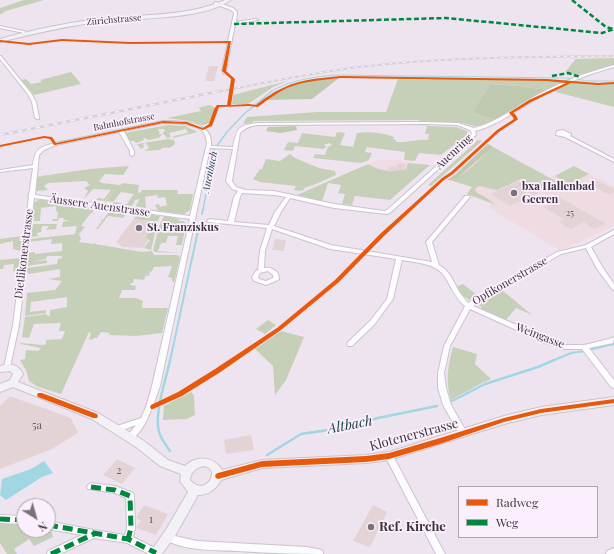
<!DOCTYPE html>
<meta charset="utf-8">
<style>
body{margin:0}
#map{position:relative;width:614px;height:554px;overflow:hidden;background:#eee4f0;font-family:"Playfair Display",serif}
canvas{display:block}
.legend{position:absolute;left:458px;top:486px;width:140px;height:52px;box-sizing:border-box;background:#fbeffd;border:1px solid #aea4b0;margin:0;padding:5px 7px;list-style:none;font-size:12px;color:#3b343c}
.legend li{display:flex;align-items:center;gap:8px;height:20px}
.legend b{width:20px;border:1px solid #aea4b0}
.north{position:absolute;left:16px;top:498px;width:40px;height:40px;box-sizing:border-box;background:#fbeffd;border:1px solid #aea4b0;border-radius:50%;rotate:143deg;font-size:11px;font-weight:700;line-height:16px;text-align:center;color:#3b343c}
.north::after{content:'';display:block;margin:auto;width:14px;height:18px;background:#7a727b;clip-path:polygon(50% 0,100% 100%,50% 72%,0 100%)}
</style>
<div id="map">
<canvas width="614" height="554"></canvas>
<ul class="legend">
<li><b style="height:5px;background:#e8590c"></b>Radweg</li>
<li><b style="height:5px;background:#00873e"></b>Weg</li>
</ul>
<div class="north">N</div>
</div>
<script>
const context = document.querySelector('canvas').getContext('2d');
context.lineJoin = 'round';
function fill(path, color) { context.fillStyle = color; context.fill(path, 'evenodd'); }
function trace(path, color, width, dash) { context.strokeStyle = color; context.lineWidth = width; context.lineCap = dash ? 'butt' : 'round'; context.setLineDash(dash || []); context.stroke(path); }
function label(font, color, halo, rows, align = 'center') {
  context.font = font + ' "Playfair Display",serif'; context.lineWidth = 3.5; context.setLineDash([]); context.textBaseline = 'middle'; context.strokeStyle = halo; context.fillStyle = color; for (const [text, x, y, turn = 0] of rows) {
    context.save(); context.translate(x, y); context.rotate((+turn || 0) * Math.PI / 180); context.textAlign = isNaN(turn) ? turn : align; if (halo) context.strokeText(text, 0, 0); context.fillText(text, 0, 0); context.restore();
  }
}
const education = new Path2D(`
 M488,144l61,34 25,-12 40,20v40l-40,19 -15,5 -70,-42 3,-5 -26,-9 6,-7 -27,-7z
 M380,160h20l8,3 -2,6 -16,3 -12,-2 -10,-6z`);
const green = new Path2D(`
 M24,0h20l-38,11 -6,4v-7z
 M614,58v7l-35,10 -14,-3 10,-12 -1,-1z
 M71,72l10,12 -47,11 -13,-15 5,-1 5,5 11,-2 -2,-2z
 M434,78l133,3 -20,9 -28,-4 -28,-2 7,36 -19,7 -21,-5h-38l-1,-2 -166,1v2l-10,1 4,-7 70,-5h69l12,-33 32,1z
 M287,81l-14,6 -25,17h-16l1,-9z
 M571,83l43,1v23l-62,-16z
 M209,105l5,2 -4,16 -7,2 -13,-4 -23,-3 34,-7 -2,-3 2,-1z
 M168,125l17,1 13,6 -25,6 1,-2 14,-3 -2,-4 -17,4 2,4 -4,1 -5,-6h3l-1,-3h-6l1,3h2l-3,2h4l-3,4 -11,2 -3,-2 -2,1 1,1 -8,3 -2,-2h-4l-5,-8z
 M427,126l29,1 11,4v4l-26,20 -22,-2 -4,8 -11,-1 1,-8 -38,-5 -2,5 7,1 -3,7 -8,3 -48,-5 2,-4 10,1 3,-8 4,-2 -3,-2 -5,2 3,2 -4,2 -28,-3 -2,5 -9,-1 4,-8 10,1 4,-10 33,4 2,-5 8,1 -5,12 13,2 4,-14c11,-2 27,0 37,4l-1,2 3,1v2c11,1 21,-3 32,-2l1,-6h-4z
 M168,139l6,1 1,3c-4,7 -8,4 -13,5l-2,2 -16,1 5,-3 -3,-5 -3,1 1,3 -3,2 -4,-5z
 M478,140l4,1 -51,45 -3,-1z
 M493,147l68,37 -9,6 -8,2 -23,-13 -24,11 -18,-4 -4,3 1,3 11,6 9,7 -29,-11 5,-7 -22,-7c17,-5 30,-22 43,-33z
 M290,154l5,4 24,10 16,3 1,4 -20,9 -12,4v2l-5,1 -5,-1 2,-4 -36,-4 -7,-3 7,-10h2l4,-10 14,2z
 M408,163l22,2 -40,35 -35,-4 -3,9 -10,-1 3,-10 -7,-1 3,-8 -13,-2 -6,18 -25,-6 71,-31c13,8 23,8 38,5z
 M129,166l-6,9 -18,-1 -6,7 3,2 18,2 3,-2 16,2 -1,7 2,1 2,-3h36l-1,4h16l-3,16 -6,4 -26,-3 -3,-6 4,-1 1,3 7,-2 -2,-8 -7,1 -1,-3 -12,2 1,11 -9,-1 -1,-2 4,-6 -5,1 -3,6 -20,-2 2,-2 13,2 7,-10 -13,-2 -8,10 -5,-1 -4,2 13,-16 -12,14 -9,-1 2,-2 6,1 7,-9 -18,-1 -9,10 4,-8 -4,-3 6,-3 -4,-4 -38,2 -4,3 4,4 -14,1 1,-14 55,-8z
 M574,166l15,8 -19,10 -15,-8z
 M40,199l61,9h-5l-4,4 4,2 -5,-1 -10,13 4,1 -6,7 2,5 -2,3 15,2 3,-3 -2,3 47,8 10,-1 2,4h24l2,3 -6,24 -2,-1v-3l-4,-1 4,-11 -18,1 -2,4 -2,1 -1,4h-3l2,-7 -4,11 -10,-1 -1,4h-2l-1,2 6,1 -1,4h-13l-3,8h17l7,3 -1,7h26l-6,25 -26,3 -27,-1 1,-2 -9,-1 -4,6h-3l-2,2 -3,-1 2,-6 -2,-1 -28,62 -23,-7 -9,-6 -3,-11 -6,-10 5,-1 1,-9 12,1 3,-3 -21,-4 1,-1 22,2 3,-1v-4l16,-1 3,-8h-6l2,-8 -27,1 -5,14 -7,-1 3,-20 22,-3v2h3v-6l17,-3v-10l-36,5 -1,10 16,-2v3l-21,3 2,-23 28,-3 7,-9 -14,-2 12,-2v-8l-31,5 -3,-3 1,-3 30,-4 1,-5 4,-1v-2h-15l-1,3 -16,3 17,-2v3l-20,3 1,-13 7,-1v2l27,-3v-8l-11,1 1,-5 -23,3 1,-3 45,-5 2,-8 -15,1 1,-5 6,-2h-6l1,-2h-5l-1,3h-6l1,-2h4l1,-7 -2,-1v-5l-15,2 -1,13h-9l2,-18z
 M107,208l21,3 -5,7 -15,-2 -10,13h-2l6,-8 -3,-2 4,1 7,-10z
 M138,213l22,3 -6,15 1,2 -4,17 -7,-2 6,-8 -5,-2 11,-16 -22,-3z
 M164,216l15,3v2h5l2,3 -4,21h-6l2,-9h-10l-2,7h-5l-3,8 22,2 -25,-1 -2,-2 5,-19 -1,-1z
 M32,224h25l-1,5 -10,1 3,-4h-7l-1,6 -4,1v2l3,1 -10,1z
 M22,236l-2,1 -1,4h3l-1,10 -8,-2v-8l-13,3v-5z
 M20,258l-2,14 -5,-1 1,-7 -10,1 -1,4h-3v-9z
 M463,284l14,11 -8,5 -4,-3 -2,1 -7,-11z
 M502,290l30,25 -16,-7 -10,12 -26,-11 2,-2 -4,-2z
 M268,320l8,5 -11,9 -9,-5z
 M281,331l23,6 -18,43 -11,15 -2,-29 -18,-17z
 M453,347l24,7 -2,10 16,15 -9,4 -31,17c-6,-18 -3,-35 2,-53z
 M191,392l3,3 1,20 -9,4 -23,1 1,-14z
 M0,523h16l8,2v5h27l2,7 -19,9 -5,-7 -15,10 3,5h-10l-7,-11z`);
const forest = new Path2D(`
 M339,78l-27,21 -45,1c17,-19 48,-20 72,-22z
 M491,84l28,2 28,4 -26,14 -23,16 -25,-8z
 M296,126l1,4 -16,3 -15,-2 2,-4z
 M488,144l5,3 -36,31 -7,2h-3l8,-5z`);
const water = new Path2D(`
 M44,461l9,12 -11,4 -36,23 -6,-5 2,-16 29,-10z`);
const streamFar3 = new Path2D(`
 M270,92c20,-12 43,-15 66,-17l230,3 24,3h24`);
const streamFar2 = new Path2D(`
 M203,210l11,-60 13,-18 17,-18 28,-23`);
const streamFar1 = new Path2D(`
 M202,214l1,-5
 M589,350l25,-6
 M170,361l29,-135
 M552,361l19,-8 14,-2`);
const stream = new Path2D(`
 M170,360c-4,20 -16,52 -11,72 2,7 7,13 11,19
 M452,401l33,-17 53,-17 16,-7
 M267,455l34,-21 48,-7 29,-9 59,-12`);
const building = new Path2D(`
 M209,66h9l-4,15h-9z
 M402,163l4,2 -2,4 -16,3 1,-7 7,3 1,-4z
 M518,181l20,12 -28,13 -19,-12z
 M598,181l16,8v3l-4,2 -7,-2 -12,-8z
 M556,195l43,25 7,4 -12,5 -10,-7 -13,7 -12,-7 5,-3 -21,-12 12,-6 -5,-3z
 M134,219l22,3 -11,16 4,1 -6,9 -20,-1 -7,-5z
 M275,239l11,1 -2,11 -12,-1z
 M10,396l61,22 7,15 -28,17 -50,19v-63z
 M251,435l3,15 -28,4 -2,-14z
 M117,459l18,9 -13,16 -19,-9z
 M144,505l24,9 -12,21 -20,-7 5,-7 -5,-3z
 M373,505l14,7 -17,35 -17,-6z`);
const minor = new Path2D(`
 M216,2l17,6 4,4 -1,10 20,-3 2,1 -23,4 -9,46 1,3 -2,1h-1l-2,-4 12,-57 -3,-3 -16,-6 -1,-1z
 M0,56h1l30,37 5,9 3,16v1h-2l-2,-1 -3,-16 -5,-9 -27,-34z
 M614,65v2c-25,7 -49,16 -71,28 -23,12 -43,30 -68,36l1,3v1l-85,77 -4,2 -53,-6 -44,-10 -9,14 -7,14 57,19 101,17 -6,-20 39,-46h4l1,1 -1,1 -37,44 7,23 6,4 5,6 10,18 8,10 89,-51 29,-7 28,-15v4l-23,13 12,21 11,16v6l-2,-1 -15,-20 -11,-21 -25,6 -88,52 76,33 16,6h19l25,-6 5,-2 -1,6 -24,5 25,32v8l-3,-1 -29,-38h-17l-20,-6 -75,-34 -20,37 -6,27 2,15 5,17 16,28 -1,2 -3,1 -3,-1 -17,-30 -5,-17v-15l6,-27 21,-40c-10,-8 -13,-18 -20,-29 -9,-14 -28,-14 -43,-17l-9,39 -19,26 -22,21h-4l-1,-2 1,-2 22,-21 17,-22 9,-40 -66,-10 -58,-20 -7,22 -1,17c7,-1 9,1 14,5l1,6 -1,1 -12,5 -12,-4 -2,-4 4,-6 2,-1 2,-19 7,-23 -59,-6 -1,-1 1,-1 2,-1 18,2 6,-24 4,-6 -6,-2 -6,-8 7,-32 -23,-1 -50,238c-4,11 -18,57 -33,53l-1,-2 10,-12 -19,7 -3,-1 -1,-2 1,-2 27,-9 5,-11 6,-21 38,-167 -156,-21 -15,127 -9,42 -1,2h-4l-1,-2 9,-42 16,-128 -1,-1 1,-1 4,-27 -33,4v-2l33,-5c2,-17 7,-18 22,-22l108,-22c17,0 51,-1 48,25l22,1c4,-19 4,-21 24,-24l168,-1 33,1 16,5c24,-6 44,-23 65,-34 24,-13 49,-22 75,-29zM163,123c11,0 35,0 41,10 2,3 2,7 3,10l-17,73 -155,-21 4,-40 5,-5 12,-5 63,-13 11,19v4l2,1 2,-1v-4l-10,-20zM425,124l32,1 13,5 2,4 -85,76 -3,1 -50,-7 -60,-13 -28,-1 -10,-3 -4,-6 8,-48c5,-5 10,-7 17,-8zM242,193l32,2 12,2 -11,15 -6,13 -35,-3 6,-25zM268,271l5,4v3l-7,3 -7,-2 -1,-2 2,-4z
 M563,130l8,4v1l-1,1 44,23v3l-49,-25 -9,-2v-1l1,-3z
 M389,453l3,1 53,100h-9l-51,-98 1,-2z
 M91,483l24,3 18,7 1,3 1,32 -2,9 26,13 1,4h-11l-22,-11 -33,-5 -34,16h-13l1,-3 34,-16 -34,-6v-8l46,9 31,5 2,-7 -1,-30 -11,-5 -27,-4 -1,-2 1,-2z
 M0,515l24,1v8l-24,-1z
 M168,533l7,3 22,5 110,6 15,3 1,3v1c-29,0 -57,-1 -86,-3 -24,-1 -50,0 -72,-11l-1,-3 1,-3z
 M614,548v6h-8l1,-3z`);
const tertiary = new Path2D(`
 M0,26l24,5 2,1 -2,1 -24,-5z`);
const secondary = new Path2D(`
 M225,0h6c-30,21 -95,17 -132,22 -34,4 -66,12 -99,20v-3c36,-10 73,-18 111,-21 39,-4 77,-2 114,-18z
 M8,364c8,1 11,3 15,10l-5,8 80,31 46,28 24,19 17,6c11,-11 29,-10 37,4l40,-10 104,-5 23,-3 115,-36 37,-9 73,-10v8l-73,10 -37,9 -115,36 -23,3 -104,5 -41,12c-5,9 -12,15 -23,15l-23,41 -13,18h-13l18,-26 21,-36 -8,-11 1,-7 -21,-8 -24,-19 -44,-28 -79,-32 -13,5v-8l10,-4 3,-6 -3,-3 -10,1v-6zM204,466c2,1 4,1 6,3 7,6 -6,27 -20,11 1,-9 6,-12 14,-14z`);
const railFar1 = new Path2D(`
 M216,92c48,-9 95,-19 143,-25 85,-10 170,-10 255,-11`);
const rail = new Path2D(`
 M0,135l221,-44`);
const quietFar1 = new Path2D(`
 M572,0l34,27 7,2
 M234,24l212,-6 156,15 12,-4
 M552,76l16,-3 12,4`);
const quiet = new Path2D(`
 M91,487l24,3 15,6 1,32 -3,11
 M0,519l24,1
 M48,525l80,14 28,14
 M51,554l43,-20`);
const cycleway = new Path2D(`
 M62,39l68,3 101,-1 -5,30 9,8 -4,26 18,-1 7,1c9,-7 19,-14 29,-18 17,-8 37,-9 55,-11l207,3 51,4 16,-1v2l-16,1 -27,-2 -40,19 -18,11 2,1 3,5 -1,1 -18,12 -46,42 -9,6 -60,56 -45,46 -58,48 -62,43 -37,23 -29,13h-2l-1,-2 1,-2 27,-13 37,-23 62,-41 58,-48 45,-46 62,-56 9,-6 46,-42 17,-11 -2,-3 -3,-3 1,-1 19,-12 37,-17 -19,-2 -207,-3c-18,2 -36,3 -53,10 -10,5 -20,12 -29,19l-9,-1 -30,1 -7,19 -9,4 -17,-6 -23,-1 -108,22h-1l-4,-6 -6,-1 -44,9v-2l44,-9 8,1 4,6 107,-22 24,1 16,6 6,-4 5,-15 3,-4h10l4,-26 -9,-8 6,-28 -98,1 -68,-3 -33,4 -29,-3v-2l29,3z
 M38,393h4l55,21 1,2 -1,2h-4l-55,-21 -1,-2z
 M614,399v4l-73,10 -37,9 -64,22 -51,15 -23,3 -104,5 -44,12 -2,-1 -1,-2 1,-2 2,-1 44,-12 104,-5 23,-3 51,-15 64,-20 37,-9z`);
const markers = [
 [514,193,4,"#7a727b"],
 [139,228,4,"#7a727b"],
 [371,527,4,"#7a727b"]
];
const farStreetnames = [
 ["Zürichstrasse",114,20,-5],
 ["Bahnhofstrasse",124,122,-11]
];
const numberNames = [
 ["25",570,213]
];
const farWaternames = [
 ["Auenbach",210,172,-78]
];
const streetNames = [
 ["Auenring",454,152,-43],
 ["Äussere Auenstrasse",100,206,8],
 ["Dietlikonerstrasse",24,254,-83],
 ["Opfikonerstrasse",510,281,-30],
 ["Weingasse",540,336,21]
];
const poiNames = [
 ["bxa Hallenbad",522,187],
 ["Geeren",522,200],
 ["St. Franziskus",147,228]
];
const nearNumbernames = [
 ["5a",37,426],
 ["2",119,471],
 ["1",151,520]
];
const nearStreetnames = [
 ["Klotenerstrasse",414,435,-15]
];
const nearPoinames = [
 ["Ref. Kirche",379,527]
];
const nearWaternames = [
 ["Altbach",350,425,-11]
];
fill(education, '#efdce2');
fill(green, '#c6d0b8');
fill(forest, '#bfc9b0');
fill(water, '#a0d7e2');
trace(streamFar3, '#a0d7e2', 1);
trace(streamFar2, '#a0d7e2', 1.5);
trace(streamFar1, '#a0d7e2', 2);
trace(stream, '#a0d7e2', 2.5);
fill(building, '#e4d3d4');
trace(minor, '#cbc3cc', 2);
trace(tertiary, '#cbc3cc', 2);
trace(secondary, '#cbc3cc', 2);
fill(minor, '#fcfbfd');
fill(tertiary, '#fcfbfd');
fill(secondary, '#f2f2f6');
trace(railFar1, '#d4d0d4', 2);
trace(rail, '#d4d0d4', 2.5);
trace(railFar1, '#fbeffd', 1, [3.5]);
trace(rail, '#fbeffd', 1.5, [4.5]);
trace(quietFar1, '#00873e', 2.5, [5, 2.5]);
trace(quiet, '#00873e', 5, [10, 5]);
fill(cycleway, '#e8590c');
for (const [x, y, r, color] of markers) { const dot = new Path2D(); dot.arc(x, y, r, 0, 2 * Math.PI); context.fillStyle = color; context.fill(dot); trace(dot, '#fbeffd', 1.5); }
label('9px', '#3b343c', '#fbeffd', farStreetnames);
label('9px', '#665c63', null, numberNames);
label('italic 10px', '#20474c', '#fbeffd', farWaternames);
label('11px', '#3b343c', '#fbeffd', streetNames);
label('bold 11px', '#3b343c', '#fbeffd', poiNames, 'left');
label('11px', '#665c63', null, nearNumbernames);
label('13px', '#3b343c', '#fbeffd', nearStreetnames);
label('bold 13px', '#3b343c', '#fbeffd', nearPoinames, 'left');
label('italic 14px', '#20474c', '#fbeffd', nearWaternames);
</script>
